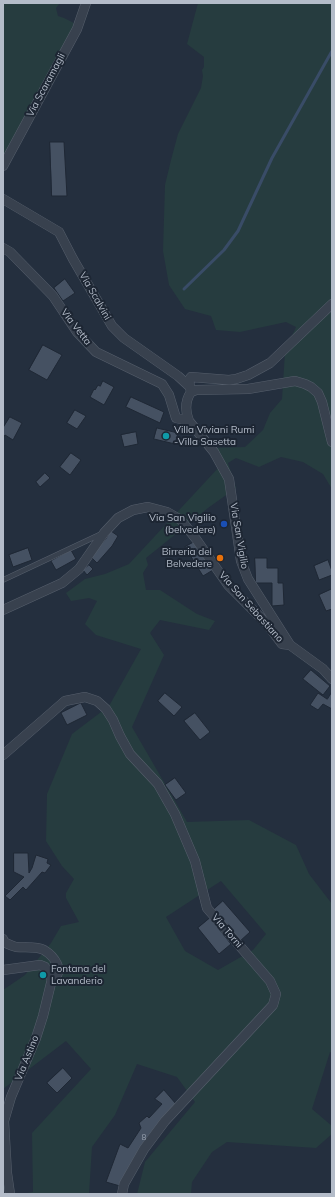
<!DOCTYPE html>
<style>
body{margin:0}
#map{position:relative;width:335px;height:1197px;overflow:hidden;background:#242f3e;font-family:Mulish,sans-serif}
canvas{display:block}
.frame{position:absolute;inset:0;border:4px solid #b4bcc9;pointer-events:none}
</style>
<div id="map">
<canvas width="335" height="1197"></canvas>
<div class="frame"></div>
</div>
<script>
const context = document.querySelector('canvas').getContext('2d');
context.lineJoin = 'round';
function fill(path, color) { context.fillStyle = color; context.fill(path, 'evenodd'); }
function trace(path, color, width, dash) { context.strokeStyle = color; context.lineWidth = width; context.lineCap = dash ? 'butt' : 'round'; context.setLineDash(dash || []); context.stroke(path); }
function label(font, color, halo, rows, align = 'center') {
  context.font = font + ' Mulish,sans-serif'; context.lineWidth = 4; context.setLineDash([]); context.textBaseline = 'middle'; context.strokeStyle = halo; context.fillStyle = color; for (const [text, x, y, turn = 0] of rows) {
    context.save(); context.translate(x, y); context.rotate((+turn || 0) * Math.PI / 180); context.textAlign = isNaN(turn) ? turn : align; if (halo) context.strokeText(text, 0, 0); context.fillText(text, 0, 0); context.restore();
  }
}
const green = new Path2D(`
 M3,3h57l-4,5 2,8 6,2 10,5 -3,9 -68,134z
 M198,3h134v486l-9,-15 -20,-12 -22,-5 -22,10 -23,-9 -8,5 8,25 -28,20 -62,50 2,7 -5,8 3,17h14l37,24 18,7 -6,9 -49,-10 -10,13 14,22 -32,72 55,95 62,-2 47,25 13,29 23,30v149l-2,-1 -18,57 20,17v8l-16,14 -89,-6 -15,10 -20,30 -1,12h-54l8,-32 50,-60 -18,-25 -40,-13 -22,51 -23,32 -3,47h-68l12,-2 -1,-59 59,-64 -25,-28 -63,48v-99l22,-15 26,-32 10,-17 18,-4 -13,-24v-5l8,-14 -12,-13 -16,-25 1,-47 25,-60 37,-28 32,-57 -45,-14 -11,-11 12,-23 -8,-3 -18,3 -5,-8 19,-14 20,-5 24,-10 91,-98 -11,-18 36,-1 18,-17 7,-17 12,-14 3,-47 11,-25 -10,-5 -46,10 -24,-2 -5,-14 -26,-7 -16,-24 -6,-34 2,-66 6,-25 7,-26 23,-46 2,-12 -1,-6 2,-3v-10l-17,-13zM221,881l45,53 -13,16 -35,20 -33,-19 -19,-34z`);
const stream = new Path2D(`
 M184,289l40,-39 14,-19 34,-73 60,-107`);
const building = new Path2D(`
 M50,142h14l3,54h-15z
 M65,279l10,14 -12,8 -9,-13z
 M43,345l19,10 -15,25 -18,-10z
 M103,381l11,6 -10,18 -14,-8 4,-8 1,1 3,-5 2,1z
 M131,397l33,15 -4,11 -34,-16z
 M75,410l11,6 -9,13 -10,-6z
 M10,417l12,6 -9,17 -8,-5 -2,3v-10z
 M157,428l21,5 -3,11 -21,-5z
 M136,432l2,12 -14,3 -3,-12z
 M71,453l10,7 -11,15 -10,-8z
 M45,473l5,5 -10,9 -4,-5z
 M111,531l7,5 -6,10 -15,17 -7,-7 15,-16z
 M196,541l17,29 -10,6 -18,-29z
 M28,548l4,12 -19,7 -4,-12z
 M71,550l5,9 -20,11 -5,-9z
 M255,558h12v10h11v15h5l1,22 -12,1v-23h-16z
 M328,560l4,11v4l-13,5 -5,-14z
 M89,565l4,4 -6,6 -4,-5z
 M332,589v20l-6,2 -7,-16z
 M311,670l19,16 -7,9 -20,-16z
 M332,692v17l-9,-5 -5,6 -8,-5 8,-12 9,6z
 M165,693l17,14 -8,9 -16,-15z
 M81,703l6,12 -20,10 -6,-12z
 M195,713l15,19 -10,8 -16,-19z
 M175,778l11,15 -10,7 -11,-15z
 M14,853h14l1,20 3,-5 4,-13 12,4 -1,4 4,2 -6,8 -3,-1 -16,18 -3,-3 -13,13 -5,-4 19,-19 -10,-5z
 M223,901l27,31 -11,10 -27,-31z
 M210,918l21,26 -12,10 -21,-26z
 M63,1068l9,10 -15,15 -10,-10z
 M164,1090l12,14 -56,82 -14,-4 14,-38 8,4 13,-20 -2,-5 8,-7 2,2 13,-14 -7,-5z`);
const service = new Path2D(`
 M3,580l98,-46`);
const minor = new Path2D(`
 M3,166l74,-137 9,-26
 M3,199l56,33 14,27 39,67 12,12 54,38 12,11 1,5
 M3,248l7,4 43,44 24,36 19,20 66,32 7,11 7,23 13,3
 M190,387l-1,-7 2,-3 38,3 7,-1 12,-4 22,-12 62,-59
 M191,392c-6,9 -6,19 -2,29l25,31 15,27 12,82 7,18 42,66 33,24 9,10
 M191,392l5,-2 52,-1 47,-8 10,3 6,3 7,6 4,9 10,40
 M3,610l59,-27 17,-14 25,-36 14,-15 15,-8 15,-3 19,5 14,8 15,19 32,46 39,39 15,20 8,1
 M3,755l62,-54 20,-4 12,4 9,8 7,11 7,16 10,18 28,30 17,30 20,47 12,47 63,73 6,13 -3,11 -108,116 -21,28 -20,35 -2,10
 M3,939l1,3c4,2 8,4 12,5 9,1 20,-1 28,3 10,6 22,22 8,29
 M3,970l37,-5 5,2 7,12 -9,37 -7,22 -25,59 -7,24 3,52 3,21`);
const markers = [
 [166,436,4,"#0f9aa8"],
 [224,524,4,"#1a4fb4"],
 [220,558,4,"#e8710a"],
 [43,975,4,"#0f9aa8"]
];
const numberNames = [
 ["8",144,1138]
];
const streetNames = [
 ["Via Scaramagli",46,85,-62],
 ["Via Scalvini",95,296,60],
 ["Via Vetta",76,327,52],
 ["Via San Vigilio",239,536,80],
 ["Via San Sebastiano",251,607,48],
 ["Via Torni",227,931,49],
 ["Via Astino",27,1058,-68]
];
const poiNames = [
 ["Villa Viviani Rumi",174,430],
 ["-Villa Sasetta",174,442],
 ["Via San Vigilio",216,518,"right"],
 ["(belvedere)",216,530,"right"],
 ["Birreria del",212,552,"right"],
 ["Belvedere",212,564,"right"],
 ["Fontana del",51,969],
 ["Lavanderio",51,981]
];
fill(green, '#263c3f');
trace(stream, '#394c67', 3);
fill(building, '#455162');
trace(building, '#1f2835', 1);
trace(service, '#565f6c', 5.5);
trace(minor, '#565f6c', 10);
trace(service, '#38414e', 4.5);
trace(minor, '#38414e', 9);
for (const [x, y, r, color] of markers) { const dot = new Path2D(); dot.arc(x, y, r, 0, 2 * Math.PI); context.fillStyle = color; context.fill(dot); trace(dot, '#1d2633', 1.5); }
label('8px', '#98a1af', null, numberNames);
label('10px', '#b4bcc9', '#1d2633', streetNames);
label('10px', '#b4bcc9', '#1d2633', poiNames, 'left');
</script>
